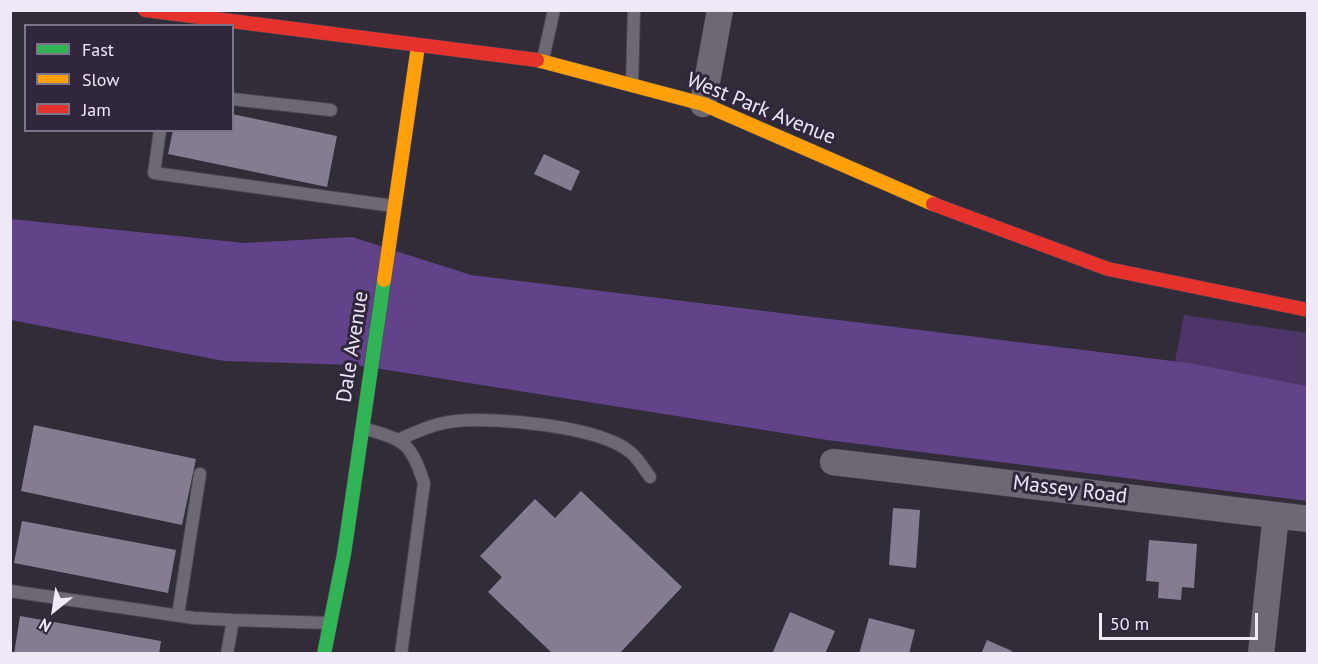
<!DOCTYPE html>
<style>
body{margin:0}
#map{position:relative;width:1318px;height:664px;overflow:hidden;background:#312c38;font-family:"PT Sans",sans-serif}
canvas{display:block}
.frame{position:absolute;inset:0;border:12px solid #eee8f7;pointer-events:none}
.legend{position:absolute;left:24px;top:24px;width:210px;height:108px;box-sizing:border-box;background:#30273d;border:2px solid #7c7487;margin:0;padding:8px 10px;list-style:none;font-size:18px;color:#eee8f7}
.legend li{display:flex;align-items:center;gap:12px;height:30px}
.legend b{width:30px;border:2px solid #7c7487}
.north{position:absolute;left:24px;top:580px;width:60px;height:60px;-webkit-text-stroke:4px #30273d;paint-order:stroke;rotate:210deg;font-size:16px;font-weight:700;line-height:24px;text-align:center;color:#eee8f7}
.north::after{content:'';display:block;margin:auto;width:21px;height:27px;background:#eee8f7;clip-path:polygon(50% 0,100% 100%,50% 72%,0 100%)}
.scale{position:absolute;left:1099px;top:613px;width:159px;height:27px;box-sizing:border-box;border:3px solid #eee8f7;border-top:0;padding-left:8px;font-size:18px;line-height:21px;white-space:nowrap;color:#eee8f7;-webkit-text-stroke:4px #30273d;paint-order:stroke}
</style>
<div id="map">
<canvas width="1318" height="664"></canvas>
<div class="frame"></div>
<ul class="legend">
<li><b style="height:8px;background:#30b455"></b>Fast</li>
<li><b style="height:8px;background:#ff9f0a"></b>Slow</li>
<li><b style="height:8px;background:#e5322d"></b>Jam</li>
</ul>
<div class="north">N</div>
<div class="scale">50 m</div>
</div>
<script>
const context = document.querySelector('canvas').getContext('2d');
context.lineJoin = 'round';
function fill(path, color) { context.fillStyle = color; context.fill(path, 'evenodd'); }
function trace(path, color, width, dash) { context.strokeStyle = color; context.lineWidth = width; context.lineCap = dash ? 'butt' : 'round'; context.setLineDash(dash || []); context.stroke(path); }
function label(font, color, halo, rows, align = 'center') {
  context.font = font + ' "PT Sans",sans-serif'; context.lineWidth = 6; context.setLineDash([]); context.textBaseline = 'middle'; context.strokeStyle = halo; context.fillStyle = color; for (const [text, x, y, turn = 0] of rows) {
    context.save(); context.translate(x, y); context.rotate((+turn || 0) * Math.PI / 180); context.textAlign = isNaN(turn) ? turn : align; if (halo) context.strokeText(text, 0, 0); context.fillText(text, 0, 0); context.restore();
  }
}
const green = new Path2D(`
 M1184,315l123,18v53l-132,-25z`);
const forest = new Path2D(`
 M11,219l234,24 107,-6 119,38 718,88 118,23v115l-480,-61 -471,-75 -132,-4 -213,-41z`);
const building = new Path2D(`
 M232,114l105,22 -10,51 -159,-33 5,-24h59z
 M544,154l36,17 -9,20 -37,-17z
 M34,425l162,34 -14,66 -161,-34z
 M581,491l101,96 -63,67h-66l-65,-62 14,-15 -22,-21 55,-57 20,19z
 M893,508l27,2 -4,58 -27,-3z
 M22,521l154,29 -8,43 -154,-30z
 M1149,540l48,4 -3,44 -12,-1 -1,13 -23,-2 1,-16 -13,-1z
 M790,612l45,19 -10,23h-53z
 M20,616l141,25 -2,13h-145z
 M869,618l46,12 -6,24h-50z
 M987,640l25,11 -1,3h-30z`);
const lane = new Path2D(`
 M543,59l11,-49
 M632,84l2,-74
 M232,99l99,11
 M160,130l-6,43 239,33
 M363,428c41,12 47,13 61,55l-23,171
 M400,439c18,-8 36,-16 56,-18 40,-4 143,5 174,31 8,6 14,17 20,25
 M10,591l184,27 39,2
 M178,615l22,-141
 M227,654l6,-34 97,3`);
const street = new Path2D(`
 M703,104l17,-94
 M833,462l475,57
 M1261,654l15,-139`);
const fast = new Path2D(`
 M324,654l20,-100 40,-274`);
const slow = new Path2D(`
 M537,60l166,44 230,100
 M384,280l34,-234`);
const jam = new Path2D(`
 M145,10l392,50
 M933,204l175,65 200,41`);
const streetNames = [
 ["West Park Avenue",761,109,22],
 ["Dale Avenue",353,347,-81],
 ["Massey Road",1070,490,7]
];
fill(green, '#4d3569');
fill(forest, '#624288');
fill(building, '#857c92');
trace(lane, '#4b4752', 14);
trace(street, '#4b4752', 27);
trace(fast, '#4b4752', 15);
trace(slow, '#4b4752', 15);
trace(jam, '#4b4752', 15);
trace(lane, '#6d6874', 12);
trace(street, '#6d6874', 26);
trace(fast, '#30b455', 14);
trace(slow, '#ff9f0a', 14);
trace(jam, '#e5322d', 14);
label('21px', '#eee8f7', '#30273d', streetNames);
</script>
